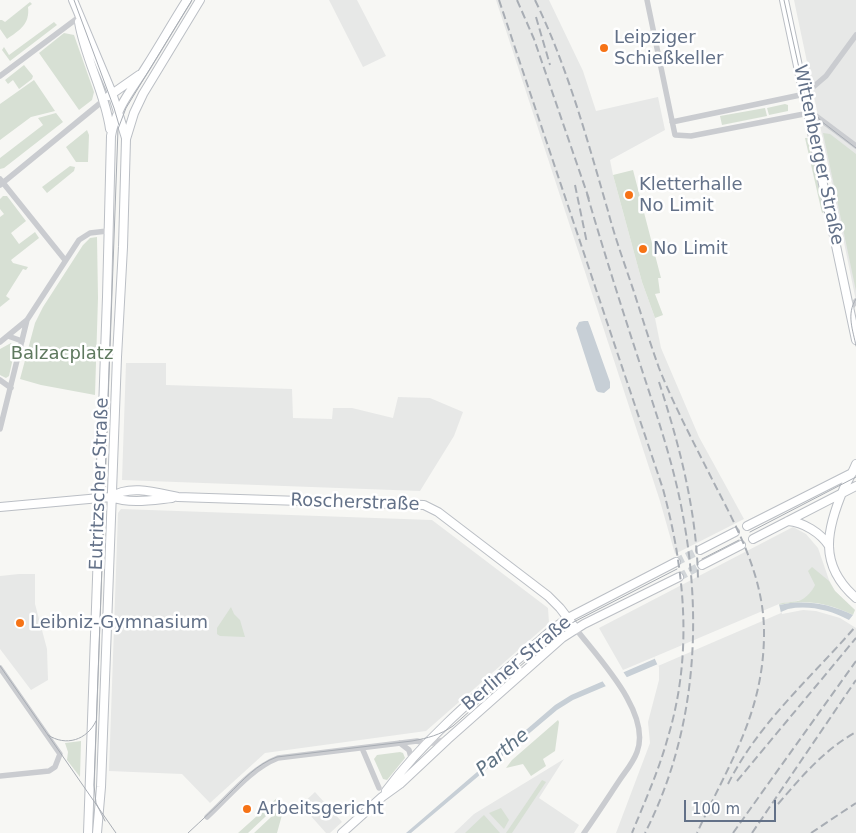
<!DOCTYPE html>
<meta charset="utf-8">
<style>
body{margin:0}
#map{position:relative;width:856px;height:833px;overflow:hidden;background:#f7f7f4;font-family:"DejaVu Sans",sans-serif}
canvas{display:block}
.scale{position:absolute;left:684px;top:800px;width:92px;height:22px;box-sizing:border-box;border:2px solid #637188;border-top:0;padding-left:6px;font-size:15px;line-height:18px;white-space:nowrap;color:#637188;-webkit-text-stroke:4px #fff;paint-order:stroke}
</style>
<div id="map">
<canvas width="856" height="833"></canvas>
<div class="scale">100 m</div>
</div>
<script>
const context = document.querySelector('canvas').getContext('2d');
context.lineJoin = 'round';
function fill(path, color) { context.fillStyle = color; context.fill(path, 'evenodd'); }
function trace(path, color, width, dash) { context.strokeStyle = color; context.lineWidth = width; context.lineCap = dash ? 'butt' : 'round'; context.setLineDash(dash || []); context.stroke(path); }
function label(font, color, halo, rows, align = 'center') {
  context.font = font + ' "DejaVu Sans",sans-serif'; context.lineWidth = 5; context.setLineDash([]); context.textBaseline = 'middle'; context.strokeStyle = halo; context.fillStyle = color; for (const [text, x, y, turn = 0] of rows) {
    context.save(); context.translate(x, y); context.rotate((+turn || 0) * Math.PI / 180); context.textAlign = isNaN(turn) ? turn : align; if (halo) context.strokeText(text, 0, 0); context.fillText(text, 0, 0); context.restore();
  }
}
const built = new Path2D(`
 M329,0h28l29,56 -23,11z
 M496,0h53l34,71 13,40 62,-14 7,33 -55,30 3,15 29,107 13,36 6,30 38,89 45,82 -69,35 -15,-53z
 M794,0h62v301l-49,-239z
 M126,363h40v22l126,4 1,29 39,1 1,-11h19l41,10 5,-21 32,1 33,14 -9,24 -34,55 -298,-11z
 M121,509l311,11 116,88 1,15 -123,108 -161,22 -55,50 -28,-29 -73,-3 9,-258z
 M793,527l13,7 12,14 11,32 6,11 20,19 -53,-10 -23,4 3,10 21,-4 13,1 24,7 16,10v205h-240l34,-90 -2,-21 11,-42v-13l-5,-10 -31,13 -24,-42z
 M19,574h16v30l12,45 1,31 -17,10 -31,-41v-73z
 M564,759l-25,39 40,27 -5,8h-120l20,-19z
 M315,792l27,30 -12,11h-4l-25,-28z`);
const green = new Path2D(`
 M30,2l2,2 -4,3c2,17 -8,23 -21,32l-7,-10v-9h2l3,2z
 M54,22l3,3 -47,36 -8,-11 2,-3 5,8z
 M64,33l10,2 20,57 -2,8 -13,10 -40,-57z
 M24,65l9,11 -1,3 -13,10 -6,-9 -5,4 -3,-4z
 M34,80l21,31 -24,6 -31,23v-36z
 M785,104l3,1v6l-19,4 -2,-7z
 M765,108l2,8 -45,9 -2,-9z
 M56,113l7,9 -59,46 -4,1v-11l43,-33 -5,-7z
 M87,130l2,5 -1,27h-12l-10,-15z
 M823,133l7,1 26,20v137z
 M805,138h3l16,74 -2,1z
 M70,166l5,1 -1,4 -27,22 -5,-6z
 M633,170l28,108h-3l2,15 -5,1 8,21 -8,3 -13,-36 -29,-107z
 M3,196h4l19,25 -15,12 8,11 16,-12 4,6 -28,22 2,3 15,4 -2,3 -3,-1 -17,27 4,3 -10,8v-90l4,-3 -4,-5v-10z
 M97,237l1,61 -3,97 -54,-10 -21,-6 15,-56 8,-16 40,-62 7,-7z
 M11,343l4,6 -6,27 -3,2 -6,-3v-26z
 M812,567l17,14 6,10 20,19 -2,5c-25,-12 -47,-16 -74,-10v-1c6,-2 17,-2 22,-4 5,-2 12,-10 14,-15l-7,-14z
 M231,607l3,7 6,6 5,17 -25,-1 -3,-2v-6z
 M558,720l1,2 -4,29 -12,8 3,7 -15,10 -8,-12 -17,4 6,-8z
 M81,741l-1,36 -13,-17 1,-8 -3,-9z
 M400,752l3,1 2,5 -18,22 -4,-1 -9,-20 3,-4z
 M542,780l4,2 -34,51h-6z
 M277,798l4,4 -33,31h-10z
 M285,804l-8,29h-23z
 M501,808l8,12 -5,9 -15,-16z
 M484,815l16,18h-35z`);
const water = new Path2D(`
 M584,321h4l2,5 20,56v6l-6,5 -6,-1 -2,-2 -20,-62 3,-6z
 M790,603c23,-2 42,2 63,12l-4,5c-19,-10 -40,-15 -61,-11l-215,91 -16,10 -146,123h-5l149,-128 16,-10 208,-90z`);
const pier = new Path2D(`
 M779,604l2,9 -123,53 -4,-9z
 M622,670l6,9 -21,9 -6,-9z`);
const secondaryTunnel = new Path2D(`
 M676,562l24,-12
 M679,577l23,-12`);
const minor = new Path2D(`
 M647,0l28,135 16,1 118,-23
 M0,76l79,-59
 M808,110l48,36
 M672,122l133,-28 21,-18 30,-41
 M0,179l65,81
 M0,185l104,-85
 M850,309l6,-8
 M8,336l14,5
 M0,342l27,-22
 M0,380l11,8
 M0,429l27,-109 52,-80 11,-7 17,-2
 M576,629c22,29 76,84 61,123 -4,11 -12,20 -18,29 -12,18 -23,35 -35,52
 M0,668l60,86 -5,13 -6,4 -49,5
 M400,743l9,7 3,11
 M362,748l17,40
 M207,817c22,-20 43,-48 71,-59l139,-17 11,3 20,-5`);
const secondary = new Path2D(`
 M73,0l39,93 14,45
 M784,0l72,340
 M79,22c6,37 26,70 31,107
 M109,96l30,-21
 M856,464c-3,8 -8,16 -12,24 -18,42 -26,77 12,110
 M111,497c19,-13 47,-4 67,0l246,8 14,7 110,84 12,12 16,21
 M0,507l111,-10c19,7 41,3 61,1
 M788,521c15,1 33,12 41,25
 M747,526l105,-53
 M753,539l103,-53
 M700,550l35,-18
 M702,565l39,-20
 M386,791c46,-62 111,-112 168,-163l14,-10 108,-56
 M88,833l19,-536 4,-161c5,-29 20,-45 35,-69 14,-22 27,-45 41,-67
 M97,833l4,-46 16,-430 6,-110 3,-108 8,-26 9,-19 57,-94
 M342,833l40,-36 18,-13 48,-45 114,-101 22,-14 95,-47`);
const tram = new Path2D(`
 M74,0l40,108 5,17
 M784,0l23,104 14,17 35,27
 M856,299c-10,15 -3,31 0,47
 M750,532l106,-55
 M702,559l37,-19
 M0,666l116,167
 M48,735c18,12 39,5 48,-14
 M105,821l-9,-18 -2,-18 24,-656 8,-21 66,-108
 M188,833c14,-13 27,-25 40,-38 15,-15 29,-31 49,-38l135,-16c16,-3 28,-6 41,-15l111,-99 113,-58`);
const rail = new Path2D(`
 M499,0l164,489c22,82 30,165 5,248 -9,33 -23,64 -36,96
 M517,0l17,39 55,160
 M535,0c33,68 52,139 73,211 7,27 17,54 26,81 8,25 16,51 25,76 16,40 37,79 56,117 25,48 50,96 49,151 -1,79 -36,129 -67,197
 M536,17l14,48
 M575,185l12,58
 M587,194c17,58 35,115 54,173 16,49 33,98 42,149 20,107 12,219 -38,317
 M659,382c21,65 38,130 39,198
 M737,781l119,-143
 M728,784c31,-62 84,-107 128,-158
 M778,804c24,-28 46,-54 78,-72
 M733,833l123,-172
 M752,833l104,-153
 M811,833l45,-30`);
const markers = [
 [604,48,5,"#f67316"],
 [629,195,5,"#f67316"],
 [643,249,5,"#f67316"],
 [20,623,5,"#f67316"],
 [247,809,5,"#f67316"]
];
const poiNames = [
 ["Leipziger",614,38],
 ["Schießkeller",614,59],
 ["Kletterhalle",639,185],
 ["No Limit",639,206],
 ["No Limit",653,249],
 ["Leibniz-Gymnasium",30,623],
 ["Arbeitsgericht",257,809]
];
const streetNames = [
 ["Wittenberger Straße",818,155,78],
 ["Eutritzscher Straße",100,484,-88],
 ["Roscherstraße",355,503,2],
 ["Berliner Straße",517,664,-40]
];
const parkNames = [
 ["Balzacplatz",62,354]
];
const waterNames = [
 ["Parthe",503,753,-40]
];
fill(built, '#e7e8e7');
fill(green, '#d7e0d4');
fill(water, '#c7cfd6');
fill(pier, '#f7f7f4');
trace(secondaryTunnel, '#d2d6d9', 8, [8, 4]);
trace(secondary, '#bbbfc5', 10);
trace(minor, '#caccd0', 5.5);
trace(secondary, '#fff', 8);
trace(tram, '#a8adb4', 1);
trace(rail, '#a8adb4', 2, [8, 4]);
for (const [x, y, r, color] of markers) { const dot = new Path2D(); dot.arc(x, y, r, 0, 2 * Math.PI); context.fillStyle = color; context.fill(dot); trace(dot, '#fff', 2); }
label('18px', '#637188', '#fff', poiNames, 'left');
label('18px', '#637188', '#fff', streetNames);
label('18px', '#5f795f', '#fff', parkNames);
label('italic 19px', '#5f7384', '#fff', waterNames);
</script>
